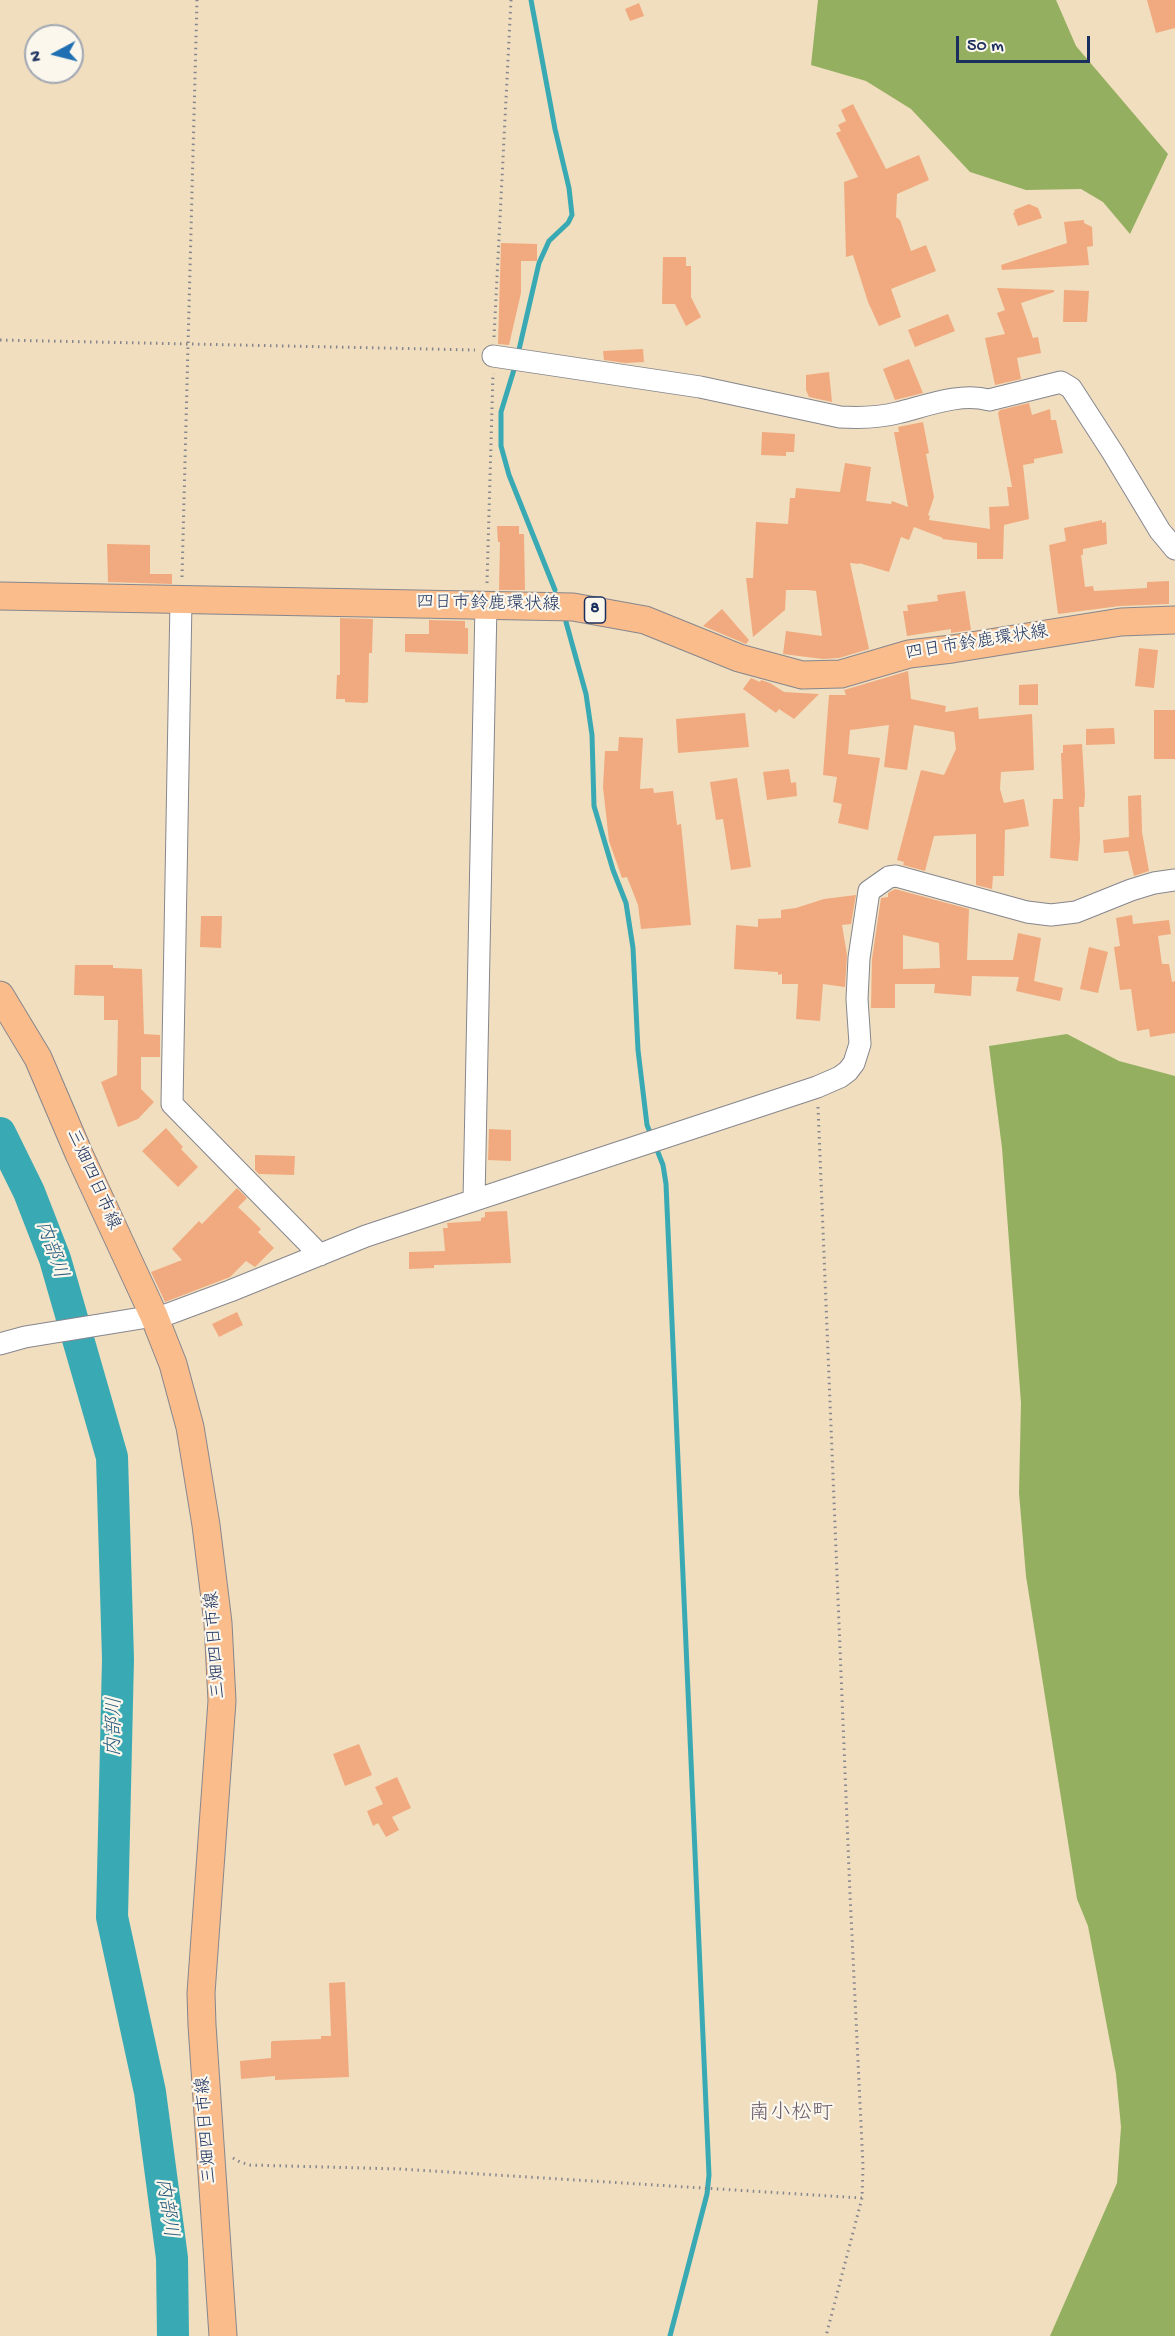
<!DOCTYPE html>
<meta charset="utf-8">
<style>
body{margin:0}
#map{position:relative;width:1175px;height:2336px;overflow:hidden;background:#f0debe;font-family:"Gochi Hand",sans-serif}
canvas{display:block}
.north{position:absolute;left:24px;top:24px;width:60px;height:60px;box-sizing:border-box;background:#fbf7ec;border:2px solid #a1a7b3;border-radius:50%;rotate:263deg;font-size:16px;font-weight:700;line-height:24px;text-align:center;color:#1b2f5e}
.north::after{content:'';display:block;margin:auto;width:21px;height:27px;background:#1f6fb2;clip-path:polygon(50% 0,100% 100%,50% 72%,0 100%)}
.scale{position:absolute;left:956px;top:36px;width:134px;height:27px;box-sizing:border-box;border:3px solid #1b2f5e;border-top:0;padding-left:8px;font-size:18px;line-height:21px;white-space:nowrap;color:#1b2f5e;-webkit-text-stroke:4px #fbf7ec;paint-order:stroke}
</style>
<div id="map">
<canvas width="1175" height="2336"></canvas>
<div class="north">N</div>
<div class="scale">50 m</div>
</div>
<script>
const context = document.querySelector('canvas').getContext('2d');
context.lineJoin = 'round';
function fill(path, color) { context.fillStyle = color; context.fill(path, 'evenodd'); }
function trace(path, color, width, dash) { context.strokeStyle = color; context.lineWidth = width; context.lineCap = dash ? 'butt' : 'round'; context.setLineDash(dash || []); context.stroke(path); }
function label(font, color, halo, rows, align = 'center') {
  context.font = font + ' "Gochi Hand","Klee One",sans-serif'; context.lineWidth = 4.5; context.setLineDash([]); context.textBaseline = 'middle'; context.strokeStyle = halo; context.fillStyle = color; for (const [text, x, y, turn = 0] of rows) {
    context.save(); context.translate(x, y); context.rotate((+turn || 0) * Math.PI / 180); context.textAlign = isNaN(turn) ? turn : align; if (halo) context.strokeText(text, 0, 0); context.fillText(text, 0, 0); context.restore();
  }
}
const forest = new Path2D(`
 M818,0h238l20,46 92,108 -38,80 -27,-32 -22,-13 -55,1 -56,-18 -59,-63 -45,-28 -55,-16z
 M1067,1034l52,27 56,15v1260h-125l67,-153 4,-56 -5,-53 -28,-148 -11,-27 -51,-323 -7,-83 2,-90 -19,-255 -13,-102z`);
const stream = new Path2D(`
 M518,354l21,-91 10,-22 19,-18 4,-8 -3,-27 -14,-59 -24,-129
 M516,363l-15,49v34l8,29 46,115
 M566,622l20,72 6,41 2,71 19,64 13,33 7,45 5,102 9,75 5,12
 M655,1145l8,20 3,19 43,991 -2,19 -37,142`);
const river = new Path2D(`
 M0,1133l29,59 26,67 57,198 6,202 -6,258 38,175 22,166 1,78`);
const building = new Path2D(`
 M1147,0h28v28l-19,5z
 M639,3l5,13 -14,5 -5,-12z
 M853,104l33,65 33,-14 10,25 -32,14 -1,23 4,3 11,31 15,-6 10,26 -45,18 10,28 -22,9 -11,-24 -15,-47 -7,2 -2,-75 14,-5 -22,-44 5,-2 -3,-6 8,-4 -5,-11z
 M1029,204l9,4 4,10 -24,8 -5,-13 2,-1 -1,-2z
 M1084,220v3l8,4 1,19 -6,1 2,18 -87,5 -1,-5 66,-22 -3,-21z
 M501,243l36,1v17h-16v32l-12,52 -11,-1z
 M663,257h23v9h5v31l10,20 -15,9 -11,-22h-13z
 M997,288l57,2v2l-33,11 12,35 5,-1 3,16 -24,5 4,21 -26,6 -10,-47 20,-4 -8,-21 8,-3z
 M1064,290l25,1 -2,31h-24z
 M948,314l7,17 -40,16 -7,-17z
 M643,349l1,13 -19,1 -21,-3 -1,-9z
 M909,359l14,34 -28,7 -12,-31z
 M829,372l3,30 -23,-5 -3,-7v-15z
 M1029,403l3,12 18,-6 1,11h5l7,33 -29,6v4l-11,2 6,54 -25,6 -1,34h-26v-16l-35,-4 1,-1 -29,-11 -5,13 -8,-3 -12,35 -30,-9v1l-9,-1 19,86 -30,9 -16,1 -40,-5 3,-23 36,5 -6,-45 -9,-1h-21l-1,20 -32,27 -7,-59h7l3,-56 32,2 2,-26h5l1,-10 44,4 5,-29 26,4 -5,34 25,3 1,-3 16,6 -14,-75h5l-1,-5 25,-5 6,31 -3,1 8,43 -6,18 2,1 -1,4 61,9 -1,-22 20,-1 -2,-19h5l-14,-74 2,-3z
 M762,432l33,2 -1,18h-8v4l-25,-1z
 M1102,520v3l4,-1 1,22 -24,5v6h-2l4,32 8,-1 1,5 53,-3v-6l22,-1v23l-49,2 -62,8 -9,-69 17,-4 -2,-13z
 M497,526h22v8h5l1,56h-26l1,-48h-2z
 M107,544l43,1v29h22v10l-64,-2z
 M965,591l6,39 -20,3v-4l-44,7 -4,-25h5l-1,-6 31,-4 -1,-6z
 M722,609l27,31 -3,4 -43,-18z
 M340,618l33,1 -1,34h-3l-1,49 -3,1 -20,-1v-3h-9l1,-24h3z
 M429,620l36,1v7h3v26l-63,-2v-18h24z
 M1139,648l19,2 -4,38 -19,-2z
 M908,671l3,28 35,7 -1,6 33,-5 1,12 53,-5 2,56 -33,2 -1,17 4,14 20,-4 5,27 -24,4 -1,46h-11l-1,13 -16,-4v-51l-42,2 -9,35 -22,-6 1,-3 -7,-2 24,-90 23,5 12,-26 -2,-17 -40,-7 -7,45 -23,-3 5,-42 -39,5 -2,24 32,4 -12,72 -30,-7 4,-19 -9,-2 4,-25 -14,-2 6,-80h17l-2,-5z
 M751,678l9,4 1,-2 9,3 14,9 35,2 -25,25 -15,-10 -3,4 -33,-24z
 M1038,684v21h-19v-20z
 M1154,710h21v49h-21z
 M745,713l4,34 -71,6 -2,-34z
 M1114,728l1,16 -29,1v-16z
 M619,737l24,1 -3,51 13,-1 1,5 19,-2 4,34 4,-1 10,101 -50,4 -3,-24 -11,-28 -5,1 -13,-37 -6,-54 2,-36h13z
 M1082,744l3,51 -1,12h-5l1,32 -2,22 -28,-3 3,-59h10l-2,-46h2v-8z
 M789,769l2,14 5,-1 1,14 -30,4 -4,-28z
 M737,778l14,89 -20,3 -8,-51 -7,1 -6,-38z
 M1141,795l1,37 7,39 -15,5 -6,-25 -24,2 -1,-13 26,-3 -1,-41z
 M895,889l74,20 -2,51h46l5,-27 23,5 -7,43 29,7 -3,13 -44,-10 3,-14 -47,-1 -1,20 -37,-3 1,-9h-40v24h-24l1,-49 9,-61 7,-1v-4zM903,935l36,8 1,25 -37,1z
 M856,895l-5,29 -9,1 5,30 -2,32 -22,-3 -3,37 -24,-2 2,-35h-16v-10l-4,1v-3l-44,-3 2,-44 22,2v-8l23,-1v-8l15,-2 28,-9z
 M1132,915l1,9 36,-4 2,14 -13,2 4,28h7l3,18 3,-1v52l-25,4 -1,-8 -12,2 -6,-42 -11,1 -6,-43 6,-1 -4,-28z
 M201,916h21l-1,32 -21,-1z
 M1089,947l19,5 -10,41 -18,-4z
 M75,965h38v3l29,1 2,65 16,1v22h-19v32l13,13 -16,17 -20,8 -17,-45 16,-7 1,-55h-14v-24l-30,-1z
 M166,1128l17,19 -2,2 17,18 -20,20 -36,-36z
 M489,1129l22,1v31l-23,-1z
 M255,1155l40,1 -1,19 -35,-1 -4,-4z
 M237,1188l10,10 -9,9 23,22 -3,3 16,16 -19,19 -9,-6 -16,16 -65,25 -14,-30 31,-12 -10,-11 27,-28 3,3z
 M507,1211l4,52 -77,2v3l-25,1v-17l36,-1 -2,-23h5l-1,-5 34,-2v-3l4,-1v-5z
 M237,1312l6,13 -24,12 -7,-13z
 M359,1744l13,31 -27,11 -12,-32z
 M397,1777l14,31 -19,9 7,13 -13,7 -8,-14 -5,3 -6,-15 16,-7 -8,-17z
 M345,1982l4,95 -74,3v-4l-34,3 -1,-18 31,-3v-16l2,-1 48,-2v-3h10l-2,-53z`);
const path = new Path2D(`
 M494,337l17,-337
 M0,340l475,10
 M182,577l15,-577
 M487,583l6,-210
 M818,1107l32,787 13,272 -1,32 -36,138
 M233,2158l7,4 10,3 150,4 462,29`);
const minor = new Path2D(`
 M493,356l207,31 140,30c19,1 38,1 57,-4 29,-7 63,-21 92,-13l72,-18 10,6 42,65 47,78 15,18
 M181,600l-9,504 148,151
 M474,1200l12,-596
 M155,1319l75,-28 136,-55 451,-149 23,-10 8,-6 6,-8 6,-19 -3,-45 2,-41 10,-67 20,-14 7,-1 131,36 24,3 25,-3 55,-22 23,-7 21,-3
 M0,1344l25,-7 129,-21`);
const major = new Path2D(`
 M0,596l573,11 72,13 94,38 63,17 39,-1 68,-20 43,-5 169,-27 54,-2
 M0,995l38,63 41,96 75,162 19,48 17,63 16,98 12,98 4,78 -21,292 1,32 21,311`);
const shields = [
 [595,610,21]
];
const shieldNames = [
 ["8",595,610]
];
const streetNames = [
 ["四日市鈴鹿環状線",488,605,1],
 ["四日市鈴鹿環状線",977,644,-9],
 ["三畑四日市線",92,1180,66],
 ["三畑四日市線",217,1645,-94],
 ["三畑四日市線",208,2130,-94]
];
const waterNames = [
 ["内部川",50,1250,71],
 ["内部川",116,1727,-89],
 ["内部川",165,2208,82]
];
const quarterNames = [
 ["南小松町",791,2115]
];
fill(forest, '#94af60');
trace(stream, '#39aab4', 5);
trace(river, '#39aab4', 32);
fill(building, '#f1aa7f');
trace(minor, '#86868e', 23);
trace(major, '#86868e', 29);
trace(path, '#86868e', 3, [1.5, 4.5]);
trace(minor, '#fff', 21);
trace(major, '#f9bc8a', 27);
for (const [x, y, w] of shields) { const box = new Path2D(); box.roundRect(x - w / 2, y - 13, w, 26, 4.5); context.fillStyle = '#fbf7ec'; context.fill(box); trace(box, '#1b2f5e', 1.5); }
label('bold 16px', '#1b2f5e', null, shieldNames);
label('18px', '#1b2f5e', '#fbf7ec', streetNames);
label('italic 20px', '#265a7c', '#fbf7ec', waterNames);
label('21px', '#665a6a', '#fbf7ec', quarterNames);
</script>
